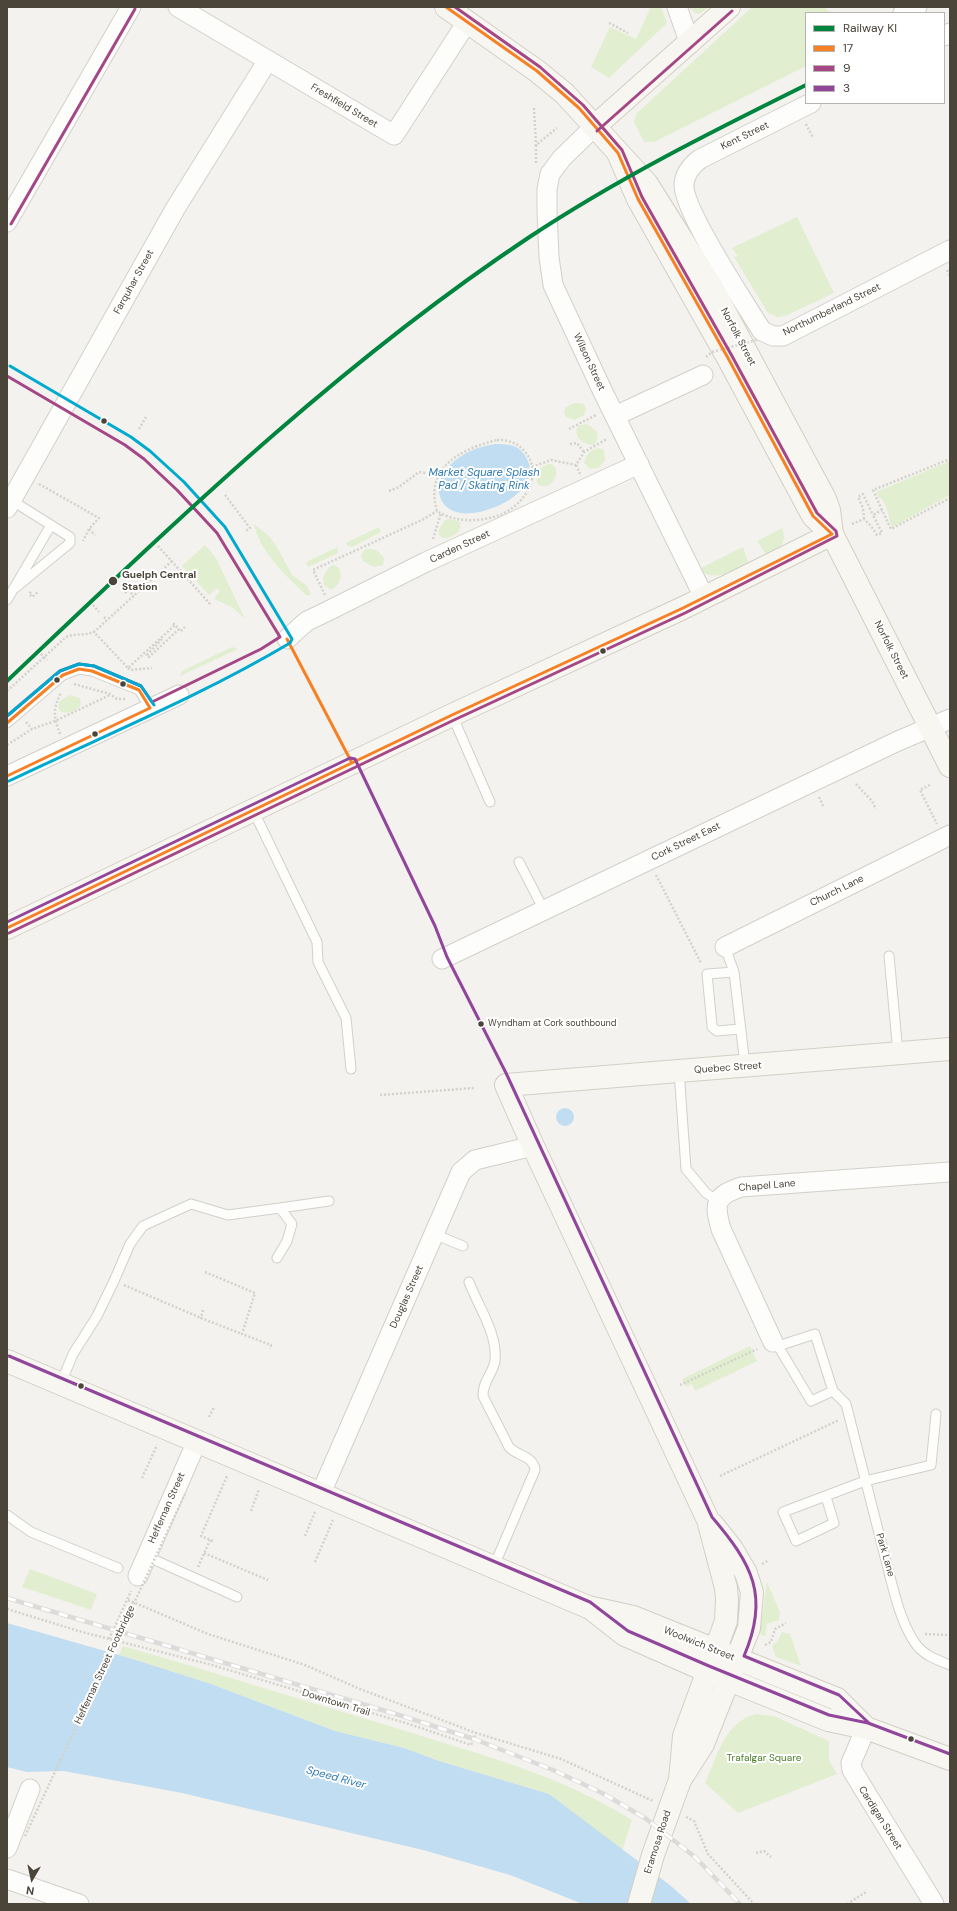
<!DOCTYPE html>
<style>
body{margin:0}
#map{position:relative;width:957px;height:1911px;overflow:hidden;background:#f4f2ee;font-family:"DM Sans",sans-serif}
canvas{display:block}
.frame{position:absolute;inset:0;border:8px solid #4b4439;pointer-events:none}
.legend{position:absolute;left:805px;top:12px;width:140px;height:92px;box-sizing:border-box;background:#fff;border:1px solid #b7b4b0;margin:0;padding:5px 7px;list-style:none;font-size:12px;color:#4b4439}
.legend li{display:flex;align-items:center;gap:8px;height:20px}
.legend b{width:20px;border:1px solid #b7b4b0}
.north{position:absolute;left:12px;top:1859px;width:40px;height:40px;-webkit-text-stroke:3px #fff;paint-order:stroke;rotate:189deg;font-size:11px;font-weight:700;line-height:16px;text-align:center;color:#4b4439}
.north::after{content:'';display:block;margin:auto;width:14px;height:18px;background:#4b4439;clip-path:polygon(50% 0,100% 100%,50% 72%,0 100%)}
</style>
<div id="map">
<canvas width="957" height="1911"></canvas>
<div class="frame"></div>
<ul class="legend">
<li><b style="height:5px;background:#00853f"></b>Railway KI</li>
<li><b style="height:5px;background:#f78025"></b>17</li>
<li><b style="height:5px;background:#a54686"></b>9</li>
<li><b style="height:5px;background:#91469b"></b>3</li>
</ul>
<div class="north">N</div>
</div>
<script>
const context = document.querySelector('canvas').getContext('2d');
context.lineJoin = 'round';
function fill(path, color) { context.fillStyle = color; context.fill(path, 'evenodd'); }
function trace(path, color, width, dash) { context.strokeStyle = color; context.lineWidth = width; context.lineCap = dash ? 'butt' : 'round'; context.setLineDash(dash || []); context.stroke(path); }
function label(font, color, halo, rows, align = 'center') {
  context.font = font + ' "DM Sans",sans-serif'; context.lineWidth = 4; context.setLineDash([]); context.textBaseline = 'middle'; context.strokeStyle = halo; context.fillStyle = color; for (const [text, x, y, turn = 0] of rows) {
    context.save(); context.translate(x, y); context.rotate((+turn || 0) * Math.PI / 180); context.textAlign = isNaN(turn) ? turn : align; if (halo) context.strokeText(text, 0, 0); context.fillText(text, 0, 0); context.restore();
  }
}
const green = new Path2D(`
 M651,7h10l6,16 -58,55 -18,-11 19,-40 26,12z
 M689,7h20l-10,7 -4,-1z
 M752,7h72l7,6h-25v53l-152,76h-10l-10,-20 2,-8z
 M797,217l37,76 -49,23 -8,1 -9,-4 -34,-56 4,-1 -6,-8z
 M574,403l10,1 2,5 -2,6 -9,5 -9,-3 -2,-4 1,-5z
 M587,424l10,8 1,6 -4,7c-10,0 -22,-8 -16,-19z
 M598,448l6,2 1,10 -7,8 -8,1 -6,-6c2,-9 6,-12 14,-15z
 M950,461v34l-58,32c-5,-12 -2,-17 -11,-29h-2l-3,-6z
 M548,464h4c8,7 4,16 -4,22h-8l-3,-3 -1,-7 6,-9z
 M451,519l9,3c2,10 -7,16 -17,16l-4,-3v-6l6,-9z
 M254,524l15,12 8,11 15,28 15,11 4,8 -4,2c-20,-19 -48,-45 -53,-72z
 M379,527l2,5 -29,15 -4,-1 -2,-3z
 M782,528c6,15 -3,22 -15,28l-10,-15z
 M205,545l11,13 29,61 -13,-12 -18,-8 6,-8 -3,-3 -8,7 -27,-29z
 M338,547v6l-30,14 -2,-5z
 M743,547l6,18c-16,6 -36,18 -50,4z
 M365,549c9,-1 14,2 19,9l-1,7 -9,2 -11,-6 -2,-6z
 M334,565l5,3c4,9 1,17 -8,22l-7,-5 -1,-8 6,-10z
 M232,647l6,2 -58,27 2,-5z
 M69,695l11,3 1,7c-5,7 -12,9 -20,7l-3,-4 1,-6z
 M750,1346l7,15 -62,30 -3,-7 -6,3 -4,-8z
 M30,1569l67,25 -6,16 -69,-23z
 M767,1582l13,30 -1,8 -12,4 -2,12 -4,-1 -1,-4z
 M782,1632l8,2 11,32 -25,-9 -4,-11 6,-6z
 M123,1646c91,26 182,55 273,82 82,26 163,46 236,92l-10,31 -73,-57 -110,-33 -35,-13 -69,-17 -124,-47 -92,-29z
 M756,1714l18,2 55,25v19l8,14 -99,39 -33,-30c12,-26 20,-62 51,-69z`);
const water = new Path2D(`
 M496,444c14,0 24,1 31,15 16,32 -40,58 -66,54 -26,-4 -28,-31 -11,-48 12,-12 29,-19 46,-21z
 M556 1117a9 9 0 1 1 18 0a9 9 0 1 1-18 0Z
 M7,1623l119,34 85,27 124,47 69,17 35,13 110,33 122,92 20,18h-108l-73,-29 -87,-25 -241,-57 -118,-22 -37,1 -20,-5z`);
const path = new Path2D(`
 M609,23l19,10
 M534,108l2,37
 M806,124l7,14
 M536,163v-18l21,-17
 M947,270l3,6
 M7,347v-1
 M139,429l7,-12
 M569,429l27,-14
 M497,440c13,0 21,3 29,13 18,23 -3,53 -26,62 -20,7 -45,8 -63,-4 -13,-44 24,-62 60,-71z
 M570,444l7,-1 7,9
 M576,465l4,9
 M532,467l19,-7 25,5 8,-13 23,-13
 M39,484l60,34 -10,11 -6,12
 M389,491l10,-4 20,-15 20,3
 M225,495l25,33 -4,3
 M882,510l-9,-20 77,-31
 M864,519l-1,-11 -5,-11 5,-3 10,21
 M852,524l12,-5 7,7 6,9 5,-2 -9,-18 9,-5 9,19 59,-31
 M89,529l6,6
 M433,539l8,-26
 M158,546l53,59
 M172,561l-78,71 34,36 47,-43
 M31,592l-2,2 3,3 6,-5
 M125,593l3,-3 6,6
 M325,595l-12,-25 111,-51 13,-8
 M93,605l6,7
 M104,617l3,3
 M181,631l4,-4
 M162,639l-15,16 2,2 30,-28 -7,-7
 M41,654l6,6
 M128,668l2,2 22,-2
 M74,684l36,10 7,5h9
 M7,691l59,-54c9,-4 17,-1 28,-5
 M26,722l6,7
 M60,734c-6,-17 -8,-24 1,-41
 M7,745l25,-16 23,-8 55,-26
 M856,784l16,17 4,8
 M930,785l-10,5 17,34
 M819,797l5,11
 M656,875l45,88
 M380,1095l94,-7
 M205,1272l50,21 -13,41 29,11 -1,4
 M124,1285l77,33
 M203,1310l-2,8 41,16
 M680,1385l77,-36
 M209,1417l5,-10
 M720,1476l119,-56
 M142,1478l15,-33
 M251,1511l8,-22
 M305,1536l10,-24
 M213,1541l-12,-5 26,-60
 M204,1553l64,27
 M315,1562l18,-42
 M762,1564l7,-4
 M198,1567l12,-27
 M128,1600l80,34 97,31 55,24 116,44
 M7,1609l75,23 130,33 200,60 59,20 5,-12 85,26 92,42
 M925,1634l25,1
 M109,1639l22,-48
 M765,1645l6,-3 4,-13 11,-6
 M686,1817l8,4 14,33 46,50
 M756,1853l8,-2 7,6
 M847,1904l19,-12`);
const lane = new Path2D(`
 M11,500l59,37v6l-55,45
 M7,600l44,-75
 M452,715l38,87
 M7,723l56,-48 16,-6 13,2 47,19 11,18
 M253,810l64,132 1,20 28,56 5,51
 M519,862l25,48
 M725,947l9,25 11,93
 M889,956l9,97
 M734,972l-27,2 5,51v2l5,4 23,-2
 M679,1071l7,98 20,24 12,8
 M280,1208l49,-7
 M434,1234l29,12
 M469,1282c9,24 29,52 26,79 -2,12 -13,22 -12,35l26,51c8,9 25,9 26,23l-41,96
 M773,1342l5,4 33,55 22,-10 -18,-57 -37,12
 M61,1383l12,-29 24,-38 17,-35 16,-37 13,-18 48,-22 37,11 52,-7 12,16 -5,17 -10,17
 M833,1391l13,13c13,51 26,102 39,153 7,26 14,63 30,86 8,12 22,17 35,22
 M826,1497l8,26 -38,18 -13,-29 82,-31 66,-16 5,-51
 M7,1515l24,17 87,36
 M146,1556l91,41`);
const street = new Path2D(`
 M178,7l216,128 73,-113
 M677,7l13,37
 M903,13l14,-6
 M944,36l6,-3
 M811,103l-111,56c-8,6 -15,14 -16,25 -2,25 62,121 78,147l11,5h10l167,-86
 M594,127l-32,31 -12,16 -3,15v22l2,46 4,28 50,107 101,205
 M7,222l124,-215
 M615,416l88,-41
 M7,508l168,-299 93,-149
 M287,639l20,-18 17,-8 102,-51 213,-98
 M7,776l172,-81
 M725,947l225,-112
 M442,959l456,-218 52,-22
 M773,1342l-52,-113c-7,-25 -7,-33 20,-42l209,-15
 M321,1493l140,-321 14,-12 58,-14
 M138,1576l59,-135
 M866,1728l-15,35 1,7 82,134
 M7,1848l23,-59
 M7,1879l72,25`);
const secondary = new Path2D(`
 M446,7l91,64 28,23 82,90 64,102 114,213 4,11 3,24
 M594,127l135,-120
 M618,153l20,46 90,159 85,158 19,18 118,232
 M7,928l445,-213 231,-107 149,-74
 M7,1361l581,246 45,10 204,82 29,29
 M593,1610l32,25 82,36 121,49 38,8 84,31
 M680,1780l4,-44 42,-115 1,-22 -1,-11 -18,-68 -175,-374 -27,-61 444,-36
 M639,1904l14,-49 27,-75 23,-36 46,-116 3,-36 -6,-19 -14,-24 -19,-24`);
const rail = new Path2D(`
 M7,1598l392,117 75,24 79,31 49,23 43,25 50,39 45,47`);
const pathBridge = new Path2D(`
 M706,357l6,-5 45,-12
 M25,1836l160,-342`);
const bus1 = new Path2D(`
 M446,7l91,64 42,37 39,45 20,46 90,159 85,158 19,18
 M287,639l65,124
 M7,723l56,-48 16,-6 13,2 47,19 11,18
 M7,776l143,-68
 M7,928l445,-213 231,-107 149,-74`);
const bus2 = new Path2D(`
 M597,131l135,-120
 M11,224l124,-215
 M7,376l118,69 19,14 33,31 40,43 63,104 -19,12 -109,53 -11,-16 -47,-20 -15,-2 -19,7 -53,45
 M9,933l445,-213 231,-107 152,-77 -1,-5 -19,-18 -85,-157 -90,-159 -20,-47 -39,-45 -43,-38 -85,-60`);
const bus3 = new Path2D(`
 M7,922l343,-164 5,1 80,167 12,31 59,116 206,444c40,47 58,79 32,139l95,39 31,29
 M9,1356l581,246 38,29 81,35 120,49 39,8 82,31`);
const bus4 = new Path2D(`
 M7,716l53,-45 19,-7 15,2 47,20 13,19
 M9,781c94,-45 192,-85 281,-138l2,-4 -67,-112 -41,-45 -34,-31 -19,-14 -121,-71`);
const rail1 = new Path2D(`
 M7,681c166,-157 330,-316 521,-443 89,-59 183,-106 278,-153`);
const markers = [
 [104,421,3.5,"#4b4439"],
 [113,581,5,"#4b4439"],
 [603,651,3.5,"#4b4439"],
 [57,680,3.5,"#4b4439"],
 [123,684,3.5,"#4b4439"],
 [95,734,3.5,"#4b4439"],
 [481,1024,3.5,"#4b4439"],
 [81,1386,3.5,"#4b4439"],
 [911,1739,3.5,"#4b4439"]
];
const busNames = [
 ["Wyndham at Cork southbound",488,1024]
];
const streetNames = [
 ["Freshfield Street",344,106,31],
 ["Kent Street",745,136,-26],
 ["Farquhar Street",134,282,-61],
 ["Northumberland Street",832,310,-26],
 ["Norfolk Street",738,337,62],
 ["Wilson Street",589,362,65],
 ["Carden Street",460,547,-25],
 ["Norfolk Street",891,650,63],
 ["Cork Street East",686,842,-26],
 ["Church Lane",837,891,-26],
 ["Quebec Street",728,1068,-4],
 ["Chapel Lane",767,1186,-5],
 ["Douglas Street",407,1297,-66],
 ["Heffernan Street",167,1508,-66],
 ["Park Lane",885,1555,74],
 ["Woolwich Street",699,1644,22],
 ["Heffernan Street Footbridge",105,1665,-65],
 ["Downtown Trail",336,1703,17],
 ["Cardigan Street",880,1818,58],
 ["Eramosa Road",658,1842,-72]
];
const stopNames = [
 ["Guelph Central",122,575],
 ["Station",122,587]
];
const parkNames = [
 ["Trafalgar Square",764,1758]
];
const waterNames = [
 ["Market Square Splash",484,473],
 ["Pad / Skating Rink",484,486],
 ["Speed River",336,1778,15]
];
fill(green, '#e1eecf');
fill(water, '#c0ddf1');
trace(lane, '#d2d0cb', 11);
trace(street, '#d2d0cb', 21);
trace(secondary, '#d3cfc5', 24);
trace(path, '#d3d2cc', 2.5, [2, 2]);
trace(lane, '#fdfdfc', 9);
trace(street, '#fdfdfc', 19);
trace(secondary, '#f7f6f1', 22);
trace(rail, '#dbdbda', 4.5);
trace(rail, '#fff', 3, [9]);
trace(pathBridge, '#d3d2cc', 2.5, [2, 2]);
trace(bus1, '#f78025', 3);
trace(bus2, '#a54686', 3);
trace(bus3, '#91469b', 3);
trace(bus4, '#00a9ce', 3);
trace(rail1, '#00853f', 4);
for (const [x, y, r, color] of markers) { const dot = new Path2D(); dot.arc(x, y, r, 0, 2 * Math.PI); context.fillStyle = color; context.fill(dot); trace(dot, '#fff', 1.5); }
label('9px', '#4b4439', '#fff', busNames, 'left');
label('10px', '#4b4439', '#fff', streetNames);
label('bold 10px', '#4b4439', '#fff', stopNames, 'left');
label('10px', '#4a7f2a', '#fff', parkNames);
label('italic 11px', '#2e7ab2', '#fff', waterNames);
</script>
